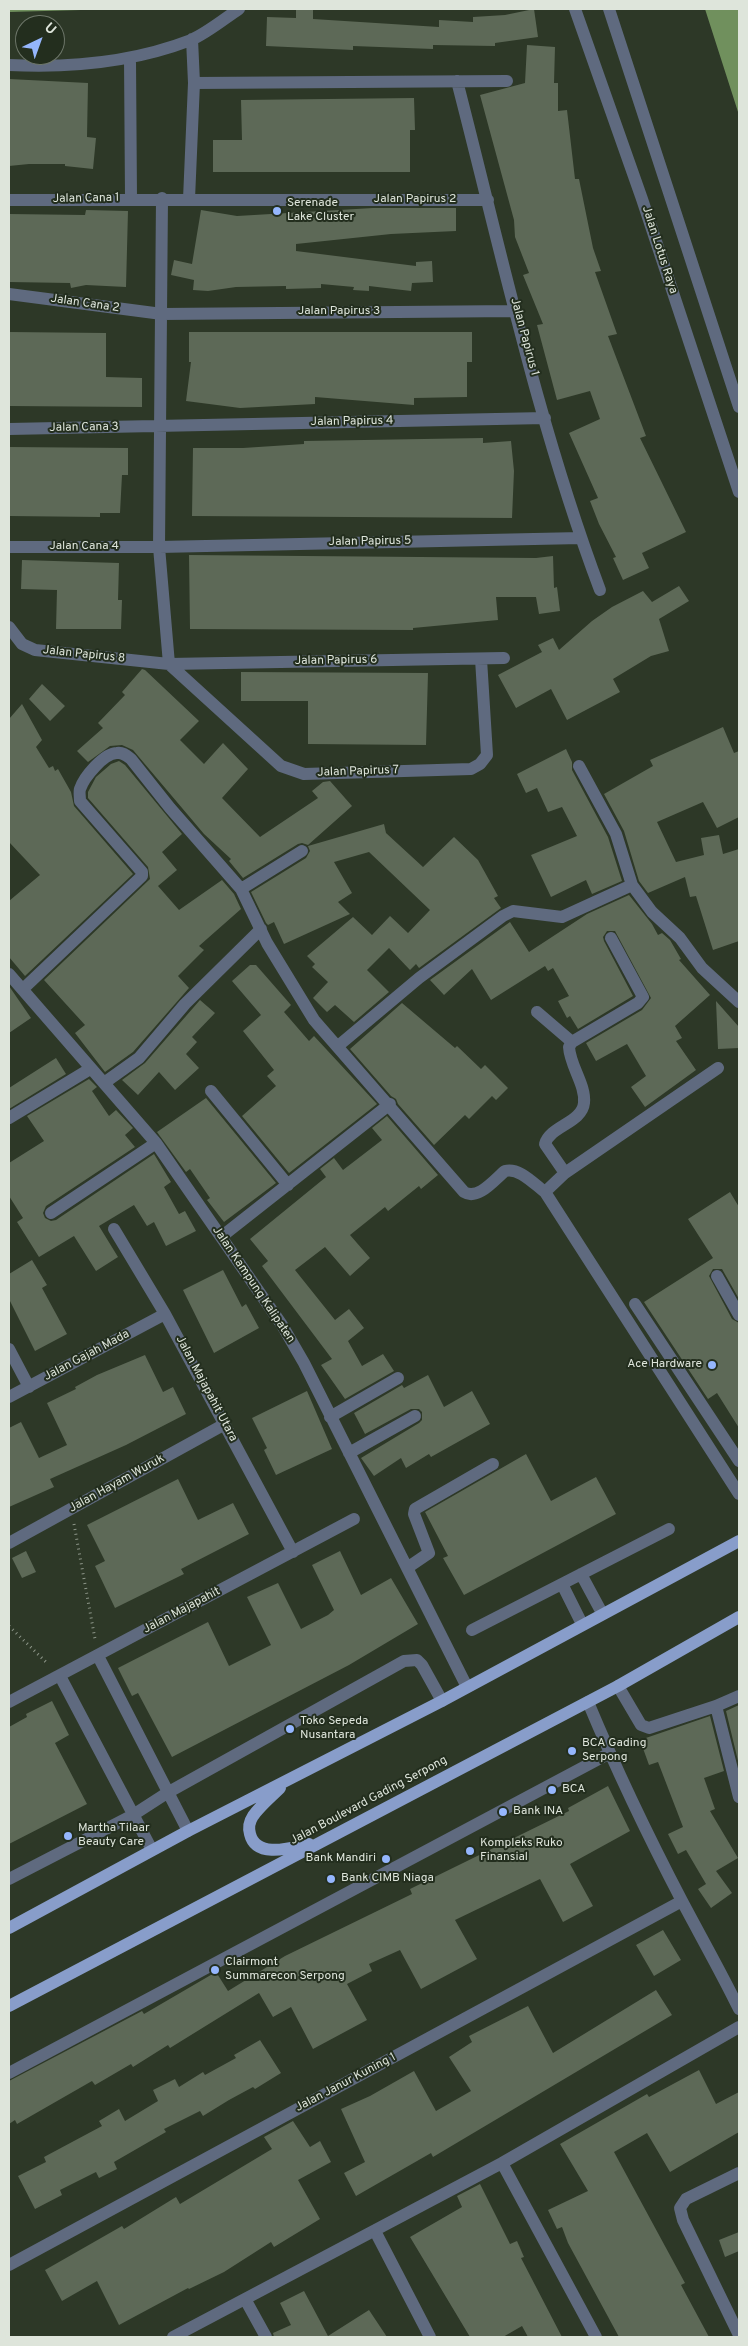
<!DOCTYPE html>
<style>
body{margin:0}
#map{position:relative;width:748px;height:2346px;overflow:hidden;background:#2d3827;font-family:Overpass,sans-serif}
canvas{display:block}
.frame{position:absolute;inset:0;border:10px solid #dee5db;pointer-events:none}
.north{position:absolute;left:15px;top:15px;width:50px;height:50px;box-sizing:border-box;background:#232e1e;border:1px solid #6e776a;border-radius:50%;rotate:42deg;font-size:14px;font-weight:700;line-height:20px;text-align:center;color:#dee5db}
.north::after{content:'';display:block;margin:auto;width:18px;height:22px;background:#95b6fd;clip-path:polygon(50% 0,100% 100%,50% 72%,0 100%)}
</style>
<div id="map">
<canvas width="748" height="2346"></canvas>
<div class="frame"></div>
<div class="north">U</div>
</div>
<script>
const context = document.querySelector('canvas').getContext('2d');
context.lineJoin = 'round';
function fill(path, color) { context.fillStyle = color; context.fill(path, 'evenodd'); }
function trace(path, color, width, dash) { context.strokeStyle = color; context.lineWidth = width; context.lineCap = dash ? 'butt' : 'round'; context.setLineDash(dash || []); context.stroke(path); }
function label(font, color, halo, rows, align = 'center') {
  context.font = font + ' Overpass,sans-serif'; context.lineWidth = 4; context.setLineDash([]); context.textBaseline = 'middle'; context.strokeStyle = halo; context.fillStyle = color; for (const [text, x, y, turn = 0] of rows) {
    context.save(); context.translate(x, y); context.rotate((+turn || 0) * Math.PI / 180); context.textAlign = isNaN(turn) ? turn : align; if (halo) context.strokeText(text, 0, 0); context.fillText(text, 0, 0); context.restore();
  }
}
const water = new Path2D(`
 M9,9h108l-108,3z
 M705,9h34v106z`);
const building = new Path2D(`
 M296,9h17v10l126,8v-7l34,2v-5l32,-2 29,-6 4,28 -43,6v3l-62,-1v4l-80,-3v4l-87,-4 1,-29 29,1z
 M527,45l28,2 -1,36h4v28l9,-1 8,69h4l14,69 8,23 -6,1 22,62 -9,2 38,100 -6,2 46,94 -44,21 7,15 -26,12 -10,-22 3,-1 -17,-33 -9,-23 8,-3 -29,-65 31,-14 -10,-28 -33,9 -20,-75 6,-1 -20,-49 6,-2 -14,-36 -1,-17 -34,-125 45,-12z
 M9,79l79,4 -1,54 9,1 -3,31 -28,-3v-2h-36l-20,2z
 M414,98l1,32h-5v42h-197v-32h29l-1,-40z
 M373,208h83v23l-65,3 -95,10v7l120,15v-4l16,-1 1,21 -21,1 -1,8 -42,-5v5l-16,-1 1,-3 -33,-3v4l-35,1v-3l-50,1 -28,4 -15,-1 1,-10 -23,-5 3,-15 18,4 9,-54 36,6z
 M86,210l42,1 -2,76 -40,-2 -15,3 -1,-5 -61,-1v-68l76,1z
 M9,332l97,1v44l36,1v29l-133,-1z
 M189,332h283v30h-5v35l-53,1v7l-99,-8v7l-75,4 -54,-7 5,-39h-2z
 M483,438v5l28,-2 3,30 -2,47 -320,-2 1,-68h50l61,-4v-3z
 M9,447l119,1v27h-6l-2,38h-20v4l-91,-1z
 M189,555l347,3 17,-2 1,32 3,-1 3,24 -21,3 -3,-17h-40l2,23 -85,8v2l-223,-1z
 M22,560l97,3 -1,37h4l-1,29h-65l1,-39 -36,-1z
 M679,586l10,15 -30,18 10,32 -18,5 -38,23 7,13 -53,28 -16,-31 -35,19 -18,-33 44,-23 -4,-7 15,-7 6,12 33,-29 20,-14 31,-16 9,11z
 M142,669l3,1 54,51 -19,19 24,24 19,-21 25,26 -26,29 38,39 58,-39 -6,-7 11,-9 7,-1 22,25 -44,39 -6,-2 -4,1 -55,34 -14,-17 2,-2 -27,-25 -71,-84 -11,-5 -12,1 -22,16 -11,-11 26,-23 -5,-5 27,-28 -3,-3z
 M241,672l187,1 -2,72 -118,-1v-43h-67z
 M42,684l23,22 -15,15 -21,-22z
 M22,704l20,36 -6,7 13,21 4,-2 2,5 3,-2 13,23 3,14 59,68 -108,102 -16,-19v-56l31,-26 -31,-33v-123z
 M723,727l11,26 5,-2v66l-22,11 -14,-26 -46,20 19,40 28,-7 -3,-17 18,-3 4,19 16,-5v92l-26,9 -17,-54 -6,1 -5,-20 -37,16 -9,-12 -15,-50 -20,-37 49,-28 -3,-6z
 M566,749l6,13v8l36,67 14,44 -30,13 -6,-14 -35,17 -20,-42 46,-19 -15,-29 -14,5 -11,-24 -11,5 -9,-19z
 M119,761l6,4 57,69 -20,18 15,18 -19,16 21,24 43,-30 12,14 7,15 -42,37 5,4 -26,26 11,12 -56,64 -28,20 -30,-39 10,-8 -41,-45 106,-101 -2,-12 -60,-69v-6l8,-15 15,-13z
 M384,824l2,9 37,34 31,-30 24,23 20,36 -4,2 7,10 -82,60 -3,-4 -6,6 -21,-22 -22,22 22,22 -35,30 -19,-17 -8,7 -14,-14 15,-16 -16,-15 3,-3 -8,-8 46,-39 19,18 18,-19 18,17 22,-23 -61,-58 -35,10 18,31 -14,9 12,12 -66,30 -10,-22 -6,3 -2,-2 -15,-31 55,-34 4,-7 -2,-5z
 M629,895l23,29 6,11 4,-2 8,7 11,19 -2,1 31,35 -35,31 7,12 -6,3 20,29 -51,37 -14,-20 15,-11 -19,-32 -31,17 -10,-18 56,-33 9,-12 -36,-67h-8l-4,6 1,4 29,55 -55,33 -8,-13 -3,2 -9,-17 11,-5 -16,-28 -5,3 -3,-5 -54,34 -19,-31 -28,26 -14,-15 80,-58 19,30 58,-38z
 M250,965h6l35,40 -7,7 25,29 5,-5 63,68 -88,69 -47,-57 34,-30 -9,-10 7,-6 -31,-39 18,-16 -29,-34z
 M9,986l22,32 -22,15z
 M200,1000l15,13 -23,24 5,5 -11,12 13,14 -24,22 -16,-18 -21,23 -16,-15 23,-17z
 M716,1001l23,26v21l-21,1z
 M402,1003l53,45 2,-2 24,23 4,-4 23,23 -12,12 -4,-4 -23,23 -4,-4 -31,30 -36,-41 -2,-5 -5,-3 -41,-47z
 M56,1058l10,16 -57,35v-21z
 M89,1079l8,8 -5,4 17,25 7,-6 17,18 -8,7 10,12 9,-6 -98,65 -3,7 2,5 6,3 5,-1 98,-66 17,28 -7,5 15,27 6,-3 11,20 -30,15 -12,-24 -7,4 -13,-21 -35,21 19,31 -22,14 -22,-35 -35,21 -22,-35 6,-4 -14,-22v-33l35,-22 -17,-25z
 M206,1098l70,85 -52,39 -17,-22 3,-2 -20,-29 -4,3 -29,-40z
 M387,1116l51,59 -17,14 -2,-3 -31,25 -3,-4 -35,28 20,23 -20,18 -25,-29 -30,23 40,50 14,-11 15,19 -16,13 14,25 21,-12 11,17 -49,28 -24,-34 11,-6 -70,-93 6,-5 -18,-22 76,-62 -6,-8 14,-11 9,12 39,-30 -10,-12z
 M730,1192l9,15v92l-17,-30h-9l-4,7 23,43 7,4v105l-22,-35 -9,6 -64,-97 69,-44 -25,-39z
 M32,1260l15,25 -5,3 25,46 -32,17 -26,-52v-25z
 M223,1270l19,37 4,-3 13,24 -45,25 -31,-63z
 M145,1355l18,37 10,-5 13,27 -60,31 -76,34 4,8 -45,20v-79l12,-6 18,36 28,-13 -20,-42 29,-14 -1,-2 22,-12z
 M428,1375l16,32 28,-16 18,33 -59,33 -2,-3 -23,14 -5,-10 -27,18 -13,-18 58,-35 3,-3v-8l-3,-3h-8l-46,25 -11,-21 48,-28 2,3z
 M307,1391l25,58 -56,26 -12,-25 3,-2 -15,-30z
 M526,1454l25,47 45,-24 20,37 -152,81 -21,-37 5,-2 -23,-44z
 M178,1479l20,41 35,-17 16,31 -68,35 3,5 -69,34 -20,-42 10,-5 -18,-36z
 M26,1551l10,21 -14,6 -10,-20z
 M340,1551l21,44 30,-17 27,46 -69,41 -177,92 -34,-64 -6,3 -14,-28 90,-46 21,44 42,-21 -24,-48 31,-14 23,46 27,-14 6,-5 -22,-45z
 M52,1701l17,34 -14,8 32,61 -78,40v-117l18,-10 -1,-3z
 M739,1705v60l-13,-54z
 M710,1716l14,55 -20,7 11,31 -5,2 28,47 -22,13 16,22 -21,15 -13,-19 8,-5 -20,-34 -8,4 -10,-20 15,-7 -25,-65 -9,3 -9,-25z
 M608,1786l22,45 -60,33 23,42 -30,16 -23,-43 -85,41 22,39 -56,30 -21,-39 -31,14 3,7 -25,13 20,36 -54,29 -22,-42 -18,10 -14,-24 -89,55 -2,-3 -35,22 -2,-3 -36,21 -3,-4 -75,43 -2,-4 -6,4v-43l133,-70 2,3 72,-42 12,19 57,-35 127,-62 -2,-5 159,-78 -1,-3z
 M663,1930l18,30 -27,16 -18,-31z
 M656,1990l16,25 -239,142 -2,-4 -75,43 -12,-23 21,-11 -24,-53 29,-13 44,-25 22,40 35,-20 -22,-34 23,-15 -3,-6 59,-30 25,47z
 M260,2040l21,33 -26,16 -2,-2 -24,13 -26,16 -3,-5 -36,18 2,3 -52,30 3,7 -18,9 -3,-6 -36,18 2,5 -27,14 -17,-33 28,-14 -2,-5 58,-31 -3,-5 20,-12 6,12 33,-20 -5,-11 22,-11 4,8 24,-15 2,3 31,-17 -2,-3z
 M699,2070l17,34 23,-12v40l-69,40 -23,-39 -33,19 71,131 -4,2 28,52h-90l-51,-94 -6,-16 -5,2 -9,-19 40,-19 -28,-47 87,-50 2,3z
 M293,2121l17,26 10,-6 11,21 -33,18 22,39 -46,28 -3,-5 -47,30 -35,17 -1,-1 -69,37 -22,-44 -35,20 -17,-31 77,-44 2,3 52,-32 4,7 92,-55 -8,-12z
 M480,2184l30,60 7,-3 7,16 -3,1 41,79h-34l-6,-11 -19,11h-33l-60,-100 52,-30 -5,-11z
 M739,2232v19l-14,6 -6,-17z
 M304,2291l24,45 41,-26 18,27h-113l-1,-4 18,-8 -11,-22z`);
const path = new Path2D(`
 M74,1524l21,115
 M9,1626l39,38`);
const minor = new Path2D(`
 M575,9l67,190 97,293
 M609,9l130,398
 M130,59l1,139
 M9,65c60,3 125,-3 182,-25 16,-7 33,-21 48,-31
 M457,81c44,170 81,344 143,509
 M194,83l313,-2
 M162,198l-3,349 10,117
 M189,199l5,-116 -2,-44
 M9,200h479
 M9,294l153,20 354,-3
 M9,429l536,-11
 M9,547h150l422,-9
 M9,627l13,17 13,6 134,14 335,-6
 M169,664l112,102 23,8 167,-5 9,-5 7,-9 -6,-96
 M579,766l37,68 16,51
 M241,889l61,-38
 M9,974l147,169 126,182 22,38 163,324
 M23,989l119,-113v-4l-62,-71c0,-4 -1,-9 0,-12 4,-12 24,-36 37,-36 6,-1 10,3 14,6l39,49 71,81 26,54 47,77 150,172c14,9 31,-13 41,-21 14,-4 29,13 40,21l194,302
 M537,1012l35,30
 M338,1046l81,-68 84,-62 10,-5 49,6 70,-32 20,27 28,26 22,30 37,34
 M104,1083l35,-25 46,-54 76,-75
 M211,1091l77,94
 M9,1118l81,-49
 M565,1173l-20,-29c5,-18 37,-21 39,-41 2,-18 -14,-37 -15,-56l3,-5 66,-39 5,-6 -32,-59
 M545,1192l20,-19 153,-105
 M51,1213l105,-70
 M114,1229l51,85 128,238
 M221,1237l169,-133
 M717,1276l22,39
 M635,1304l104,157
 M9,1349l20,38
 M9,1397l156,-83
 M330,1417l68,-39
 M349,1453l66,-37
 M9,1543l216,-119
 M407,1568l22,-15 -15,-39 1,-5 78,-45
 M581,1574l21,39
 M562,1584l20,40
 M472,1630l197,-101
 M98,1656l90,175
 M60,1676l92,174
 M618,1686l23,39 8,3 67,-22 23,-10
 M9,1702l345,-183
 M588,1702c28,67 60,134 94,199 19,36 39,71 57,108
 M716,1706l23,91
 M9,1879l124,-64 34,-22 237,-132 13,-1 5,5 20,36
 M9,2073l601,-320
 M502,2163l94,174
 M739,2173l-53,26 -6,9 3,12 56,115
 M375,2231l55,106
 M9,2265l673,-364
 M245,2299l21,38
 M173,2337l329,-174 237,-136`);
const major = new Path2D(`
 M280,1788c-9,9 -20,18 -27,28 -4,6 -5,11 -3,18 6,25 41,14 59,10
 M9,1928l179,-97 254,-130 297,-160
 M9,2006l609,-320 121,-69`);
const markers = [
 [277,211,5,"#95b6fd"],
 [712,1365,5,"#95b6fd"],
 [290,1729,5,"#95b6fd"],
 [572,1751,5,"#95b6fd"],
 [552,1790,5,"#95b6fd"],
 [503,1812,5,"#95b6fd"],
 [68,1836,5,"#95b6fd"],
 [470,1851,5,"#95b6fd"],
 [386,1859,5,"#95b6fd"],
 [331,1879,5,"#95b6fd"],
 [215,1970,5,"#95b6fd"]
];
const streetNames = [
 ["Jalan Cana 1",86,199,-1],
 ["Jalan Papirus 2",415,200],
 ["Jalan Lotus Raya",659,250,72],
 ["Jalan Cana 2",85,304,8],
 ["Jalan Papirus 3",339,312],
 ["Jalan Papirus 1",524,337,75],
 ["Jalan Papirus 4",352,422,-1],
 ["Jalan Cana 3",84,428,-1],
 ["Jalan Papirus 5",370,542,-1],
 ["Jalan Cana 4",84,547],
 ["Jalan Papirus 8",84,655,6],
 ["Jalan Papirus 6",336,661,-1],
 ["Jalan Papirus 7",358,772,-2],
 ["Jalan Kampung Kalipaten",253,1285,56],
 ["Jalan Gajah Mada",87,1356,-28],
 ["Jalan Majapahit Utara",206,1389,62],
 ["Jalan Hayam Wuruk",117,1484,-29],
 ["Jalan Majapahit",182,1611,-28],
 ["Jalan Boulevard Gading Serpong",369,1801,-28],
 ["Jalan Janur Kuning 1",346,2083,-28]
];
const poiNames = [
 ["Serenade",287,204],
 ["Lake Cluster",287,218],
 ["Ace Hardware",702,1365,"right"],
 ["Toko Sepeda",300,1722],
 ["Nusantara",300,1736],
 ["BCA Gading",582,1744],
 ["Serpong",582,1758],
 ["BCA",562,1790],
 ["Bank INA",513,1812],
 ["Martha Tilaar",78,1829],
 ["Beauty Care",78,1843],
 ["Kompleks Ruko",480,1844],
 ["Finansial",480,1858],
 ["Bank Mandiri",376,1859,"right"],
 ["Bank CIMB Niaga",341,1879],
 ["Clairmont",225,1963],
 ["Summarecon Serpong",225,1977]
];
fill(water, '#70905d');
fill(building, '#5d6957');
trace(path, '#8c9588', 3, [1, 4]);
trace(minor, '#5f6a7f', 12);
trace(major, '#889dca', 12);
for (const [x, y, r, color] of markers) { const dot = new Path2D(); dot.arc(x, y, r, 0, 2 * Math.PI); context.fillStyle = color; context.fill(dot); trace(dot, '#232e1e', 2); }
label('12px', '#dee5db', '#232e1e', streetNames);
label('12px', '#dee5db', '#232e1e', poiNames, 'left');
</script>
